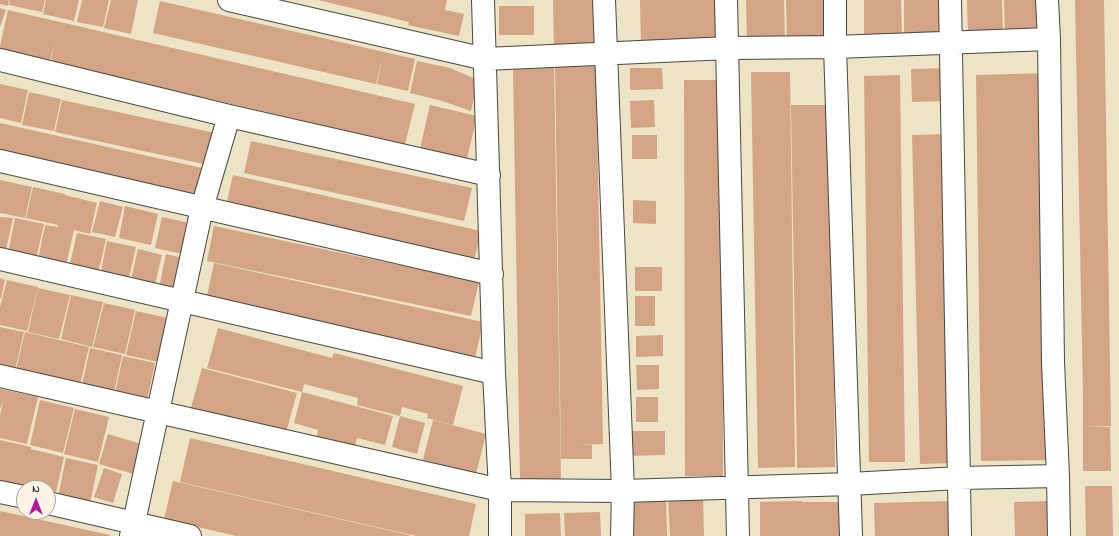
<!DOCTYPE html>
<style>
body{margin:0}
#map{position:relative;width:1119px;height:536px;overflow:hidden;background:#ece4c4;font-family:"Indie Flower",sans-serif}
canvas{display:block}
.north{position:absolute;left:16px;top:480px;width:40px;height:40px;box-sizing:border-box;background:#fcf5e5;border:1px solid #a8a49b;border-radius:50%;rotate:0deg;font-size:11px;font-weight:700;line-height:16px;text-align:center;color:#2b2b2b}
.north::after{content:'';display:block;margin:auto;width:14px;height:18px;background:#b5179e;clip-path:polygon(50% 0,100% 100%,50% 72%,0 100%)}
</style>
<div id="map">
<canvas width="1119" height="536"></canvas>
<div class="north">N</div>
</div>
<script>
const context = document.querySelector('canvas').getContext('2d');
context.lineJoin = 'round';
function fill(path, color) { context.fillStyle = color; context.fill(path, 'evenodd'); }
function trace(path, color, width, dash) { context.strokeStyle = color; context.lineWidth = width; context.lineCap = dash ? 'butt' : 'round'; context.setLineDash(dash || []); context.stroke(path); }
const building = new Path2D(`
 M0,0h9l-1,6 -8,-2z
 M10,0h35l-3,12 -33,-7z
 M46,0h33l-5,21 -31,-7z
 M82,0h27l-6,27 -26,-5z
 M111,0h27l-7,34 -27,-6z
 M318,0h129l-2,10 19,4 -5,22 -51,-11 1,-3z
 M553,0h43l1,49h-43z
 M640,0h75l1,43 -75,3z
 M746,0h38l1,42 -38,1z
 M786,0h38l1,41 -38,1z
 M864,0h37l1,37 -38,1z
 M904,0h37l1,35 -38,1z
 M967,0h35l1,35 -35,1z
 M1004,0h36v34l-35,1z
 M1075,0h29l7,426 -26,1h25l1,44h-28v-77z
 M160,1l255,58 -7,32 -31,-7 6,-28 -7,28 -223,-51z
 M499,6h35v29h-35z
 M0,8l6,2 -6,17z
 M8,10l407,94 -10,40 -290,-67 -66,-7 6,-29 -6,24 -49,-11v-8z
 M417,61l33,7 28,12 -7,31 -29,-10 -32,-8z
 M596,66l7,378 -26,1h15v14h-31l-6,-392z
 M554,68l7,413h-41l-7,-412z
 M630,68h32l1,21 -33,1z
 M947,68l1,33 -36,1 -1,-33z
 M751,72h39l5,395 -37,1z
 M1048,73l5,387 -72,1 -5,-386z
 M900,75l5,387h-36l-5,-386z
 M684,80h38l1,396h-38z
 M0,84l28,6 -7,33 -21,-5z
 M29,92l32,7 -7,32 -32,-6z
 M62,100l158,34 -7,32 -158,-34z
 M654,100l1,27 -24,1 -1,-27z
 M430,105l47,11 -11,47 -47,-10z
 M791,105h39l5,362 -38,1z
 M0,123l202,45 -7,31 -195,-44z
 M949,134l7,329 -36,1 -8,-329z
 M632,135h25v24h-25z
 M251,141l221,47 -8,33 -220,-48z
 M233,175l248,56 -7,31 -248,-56z
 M0,180l32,7 -7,31 -25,-5z
 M33,187l32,7v1l32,8 -7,31 -16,-4 -8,36 -28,-6 7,-35 13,2v-2l-32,-7z
 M633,200l23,1v23l-23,-1z
 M100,201l23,6 -8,30 -23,-5z
 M125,206l33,8 -7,31 -32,-7z
 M0,217l13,1 -8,36 -5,-1z
 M162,217l32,7 -7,31 -32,-7z
 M15,218l29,6 -8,35 -28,-6z
 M214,226l265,56 -8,34 -264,-55z
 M77,233l29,6 -8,35 -29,-6z
 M107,241l29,6 -8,35 -28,-6z
 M138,249l24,6 -8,34 -24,-5z
 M166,254l21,5 -7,34 -21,-5z
 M214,263l269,59 -8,36 -269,-58z
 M635,267h27v24h-27z
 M0,278l5,2 -4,18h-1z
 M7,280l31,7 -11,44 -27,-6v-18z
 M38,288l32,7 -11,44 -31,-7z
 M71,295l32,7 -11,45 -31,-8z
 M635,296h20v30h-20z
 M104,303l31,7 -10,44 -32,-7z
 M136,311l32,7 -10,44 -32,-7z
 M0,327l24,5 -10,42 -14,-3z
 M218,328l114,30 2,-5 129,33 -10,39 -26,-7 1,-4 -26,-7 -2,9 -43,-11 1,-7 -54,-14 -2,8 -95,-24z
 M25,332l64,15 -10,42 -32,-7 5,-23 -5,22 -32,-7z
 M663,335v21l-27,1v-21z
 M90,348l32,7 -9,42 -32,-7z
 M123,356l32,7 -9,42 -32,-7z
 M636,365h23v24l-22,1z
 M202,368l95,25 -12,43 -95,-25z
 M0,389l38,8 -11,47 -27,-6v-23l3,-13 -3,7z
 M302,392l91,24 -8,29 -28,-7 -2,8 -38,-10 1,-6 -24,-7z
 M636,397h22v25h-22z
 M40,400l34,8 -11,45 -33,-8z
 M75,409l34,8 -11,45 -34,-8z
 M400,416l25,7 -8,31 -25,-7z
 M433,420l53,14 -10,40 -53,-14z
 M626,431h39v24l-38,1z
 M108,434l37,11 -8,30 -38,-11z
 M190,438l286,66 -7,32h-53l-236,-54z
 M0,440l31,7v2l33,8 -10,44 -6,-2v-11h-24l-24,-2z
 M66,458l32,7 -9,43 -32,-6z
 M104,468l18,6 -9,29 -19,-6z
 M173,481l236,54v1h-173l-72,-17z
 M1085,486h27l1,50h-27z
 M703,493l1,43h-34l-2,-42z
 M666,496l1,40h-34l-1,-39z
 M802,501v1h42v34h-84v-34z
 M951,501l1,35h-77l-1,-33z
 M1050,501l1,35h-36l-1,-34z
 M0,511l110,24v1h-110z
 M600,512l1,24h-36l-1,-23z
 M560,513l1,23h-36v-22z`);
const minor = new Path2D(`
 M229,0l256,59 243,-11 107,-1 214,-8
 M483,0l11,373 6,117v46
 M604,0l19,491 -1,45
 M726,0l12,536
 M835,0v47l16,489
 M950,0l10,536
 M1047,0l2,39 4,323 5,114 1,60
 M0,60l229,56 260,59
 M0,161l492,113
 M0,259l494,114
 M0,376l500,114 123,1 227,-7 109,-6 99,-2
 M0,492l24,5
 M48,503l142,33
 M131,536l71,-328 27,-92`);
fill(building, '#d3a486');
trace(minor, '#484742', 24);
trace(minor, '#fff', 22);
</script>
